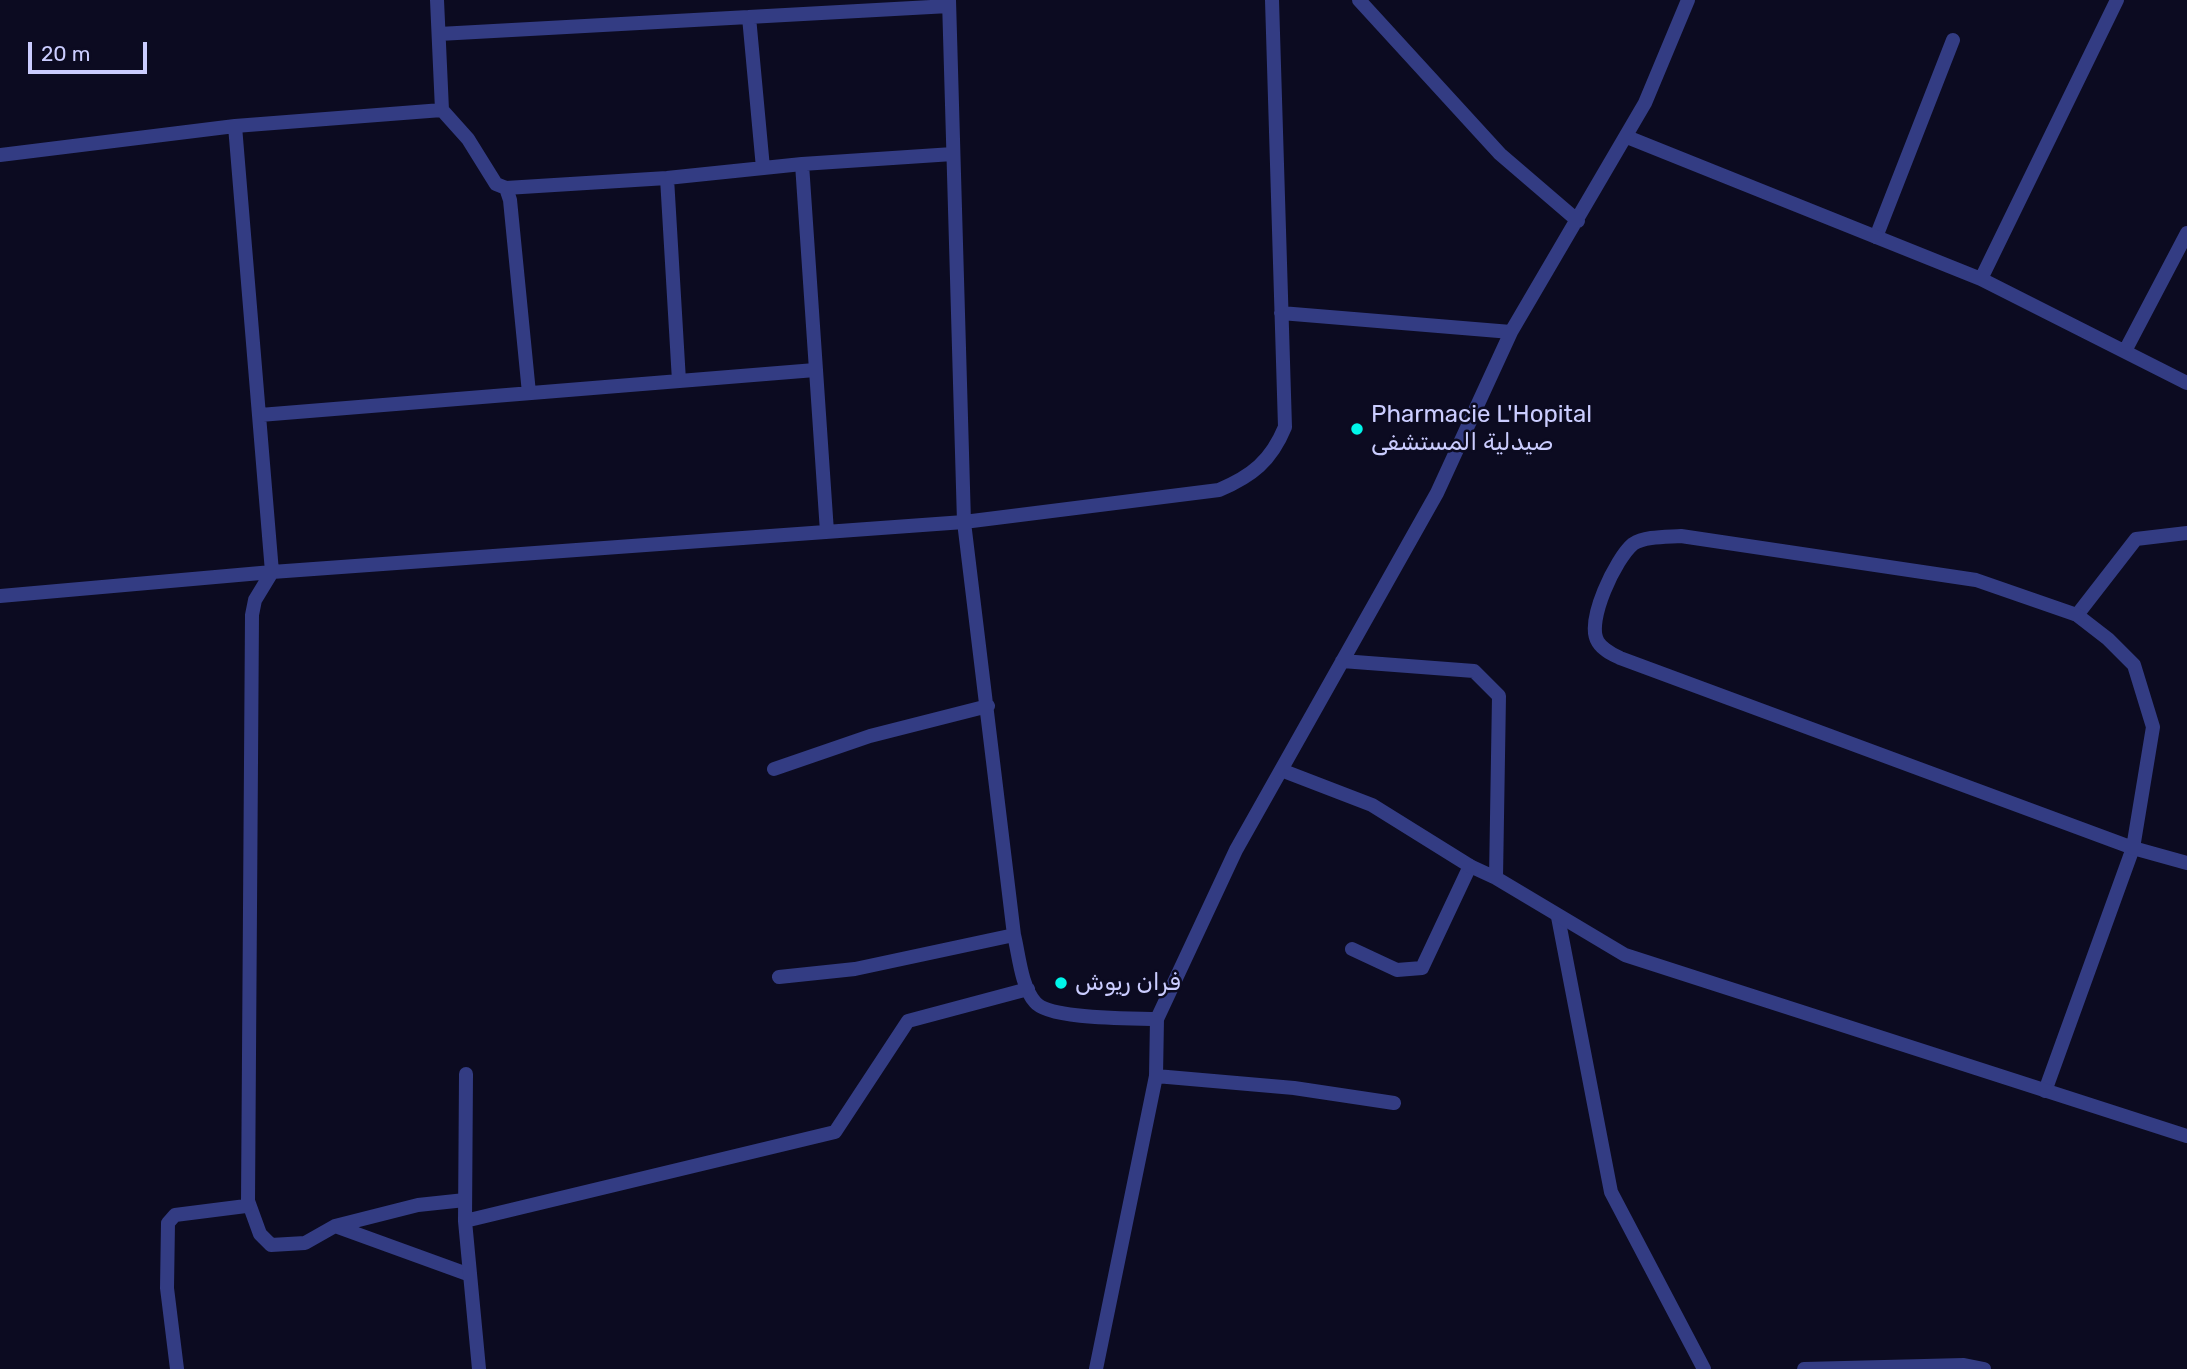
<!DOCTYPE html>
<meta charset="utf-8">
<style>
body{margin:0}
#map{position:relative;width:2187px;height:1369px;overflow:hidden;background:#0c0b21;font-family:Rubik,sans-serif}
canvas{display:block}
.scale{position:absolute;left:28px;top:42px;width:119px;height:32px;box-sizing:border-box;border:4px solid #cbcdff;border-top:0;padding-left:9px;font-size:21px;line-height:24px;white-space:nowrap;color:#cbcdff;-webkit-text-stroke:5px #0c0b21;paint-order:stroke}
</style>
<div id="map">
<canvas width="2187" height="1369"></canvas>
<div class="scale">20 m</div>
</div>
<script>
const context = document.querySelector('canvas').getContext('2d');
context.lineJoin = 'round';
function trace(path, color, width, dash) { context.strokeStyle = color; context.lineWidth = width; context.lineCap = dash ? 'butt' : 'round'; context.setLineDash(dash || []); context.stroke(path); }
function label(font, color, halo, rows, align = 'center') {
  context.font = font + ' Rubik,Vazirmatn,sans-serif'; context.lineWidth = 5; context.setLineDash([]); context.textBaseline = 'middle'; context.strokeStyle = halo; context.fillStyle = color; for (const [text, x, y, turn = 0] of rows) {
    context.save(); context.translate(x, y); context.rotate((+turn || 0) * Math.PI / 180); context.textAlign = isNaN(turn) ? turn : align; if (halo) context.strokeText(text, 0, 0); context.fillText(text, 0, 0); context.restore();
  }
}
const service = new Path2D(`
 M1876,237l77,-197
 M2077,615l59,-76 51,-6
 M1558,917l53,275 93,177
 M1352,949l45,21 25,-2 48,-102
 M2045,1091l88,-243
 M248,1201l12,33 11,11 34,-2 30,-17 83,-21 47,-5
 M335,1226l135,49
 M1804,1369l160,-4 20,4`);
const minor = new Path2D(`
 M437,0l5,110 -207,16 37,446 692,-50 255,-32c33,-14 52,-29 66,-63l-13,-427
 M949,0l15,522 50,413c5,20 7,51 21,67 14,18 98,16 122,17
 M1359,0l141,154 78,67
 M2117,0l-136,279 206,104
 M749,17l14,151
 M439,34l510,-28
 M442,110l26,29 28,45 10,4 4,12 19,193
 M1627,137l354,142
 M0,155l235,-29
 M802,164l151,-10
 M667,178l12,203
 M506,188l161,-10 135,-14 25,368
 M1281,313l230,19
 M2125,351l62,-118
 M260,415l555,-45
 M0,596l272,-24 -17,28 -3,15 -4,586 -2,5 -71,9 -7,8 -1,65 10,81
 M1342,661l132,10 25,25 -3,182
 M774,769l96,-33 118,-30
 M1281,770l91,35 98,61 26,12 129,77 562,181
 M2133,848l20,-121 -19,-62 -26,-26 -31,-24 -101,-35 -295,-44c-14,1 -36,0 -48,8 -17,14 -48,78 -35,98 5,8 14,12 22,16l513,190 54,15
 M779,977l76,-8 159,-34
 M466,1074l-1,147 14,148
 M1156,1076l138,12 100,15
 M465,1221l370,-89 73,-111 120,-32
 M1096,1369l60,-293 1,-57 79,-169 201,-357 74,-161 134,-229 43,-103`);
const markers = [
 [1357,429,7,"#00f6ea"],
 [1061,983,7,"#00f6ea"]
];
const poiNames = [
 ["Pharmacie L'Hopital",1371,415],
 ["صيدلية المستشفى",1371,443],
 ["فران ريوش",1075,983]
];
trace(service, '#333c83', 14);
trace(minor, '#333c83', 14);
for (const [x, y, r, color] of markers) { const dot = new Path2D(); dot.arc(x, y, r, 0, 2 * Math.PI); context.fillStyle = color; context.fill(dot); trace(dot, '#0c0b21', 2.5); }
label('24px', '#cbcdff', '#0c0b21', poiNames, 'left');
</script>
